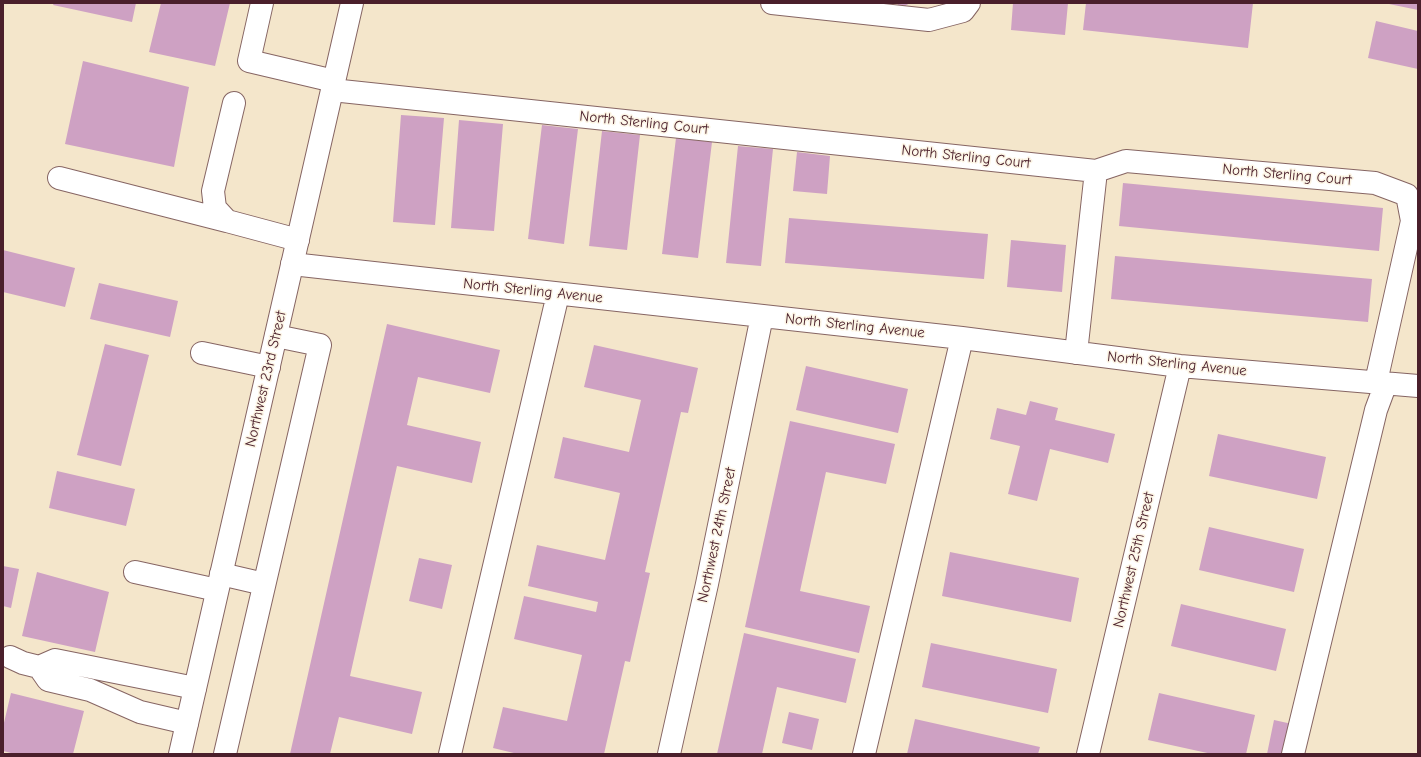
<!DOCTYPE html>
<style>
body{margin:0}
#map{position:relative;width:1421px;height:757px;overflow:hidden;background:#f4e6cb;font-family:"Comic Neue",sans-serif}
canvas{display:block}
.frame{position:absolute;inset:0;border:4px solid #4a1f2b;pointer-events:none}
</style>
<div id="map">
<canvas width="1421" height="757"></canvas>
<div class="frame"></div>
</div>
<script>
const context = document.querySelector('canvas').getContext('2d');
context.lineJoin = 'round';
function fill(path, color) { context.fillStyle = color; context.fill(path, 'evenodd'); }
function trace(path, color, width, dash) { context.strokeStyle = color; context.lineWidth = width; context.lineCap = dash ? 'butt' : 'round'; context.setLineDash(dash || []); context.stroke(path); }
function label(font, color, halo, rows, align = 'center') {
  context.font = font + ' "Comic Neue",sans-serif'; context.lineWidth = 3; context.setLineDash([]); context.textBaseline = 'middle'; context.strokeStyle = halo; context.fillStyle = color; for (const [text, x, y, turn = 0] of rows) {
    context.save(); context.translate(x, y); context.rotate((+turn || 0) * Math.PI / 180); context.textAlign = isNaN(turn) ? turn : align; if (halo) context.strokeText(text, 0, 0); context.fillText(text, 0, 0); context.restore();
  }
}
const building = new Path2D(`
 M54,3h82l-4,19 -79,-17z
 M161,3h69l-15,63 -66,-14z
 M897,3h13l-10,6z
 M1013,3h55l-3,32 -54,-5z
 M1086,3h167l-5,45 -165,-18z
 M1389,3h29v7l-29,-6z
 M1376,21l42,10v38l-50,-11z
 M83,61l106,26 -15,80 -109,-23z
 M401,115l43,3 -9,107 -42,-3z
 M459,120l44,4 -9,107 -43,-3z
 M542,125l36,4 -14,115 -36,-5z
 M602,131l38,4 -13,115 -38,-4z
 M676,138l36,4 -14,116 -36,-4z
 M738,146l35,3 -12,117 -35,-3z
 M797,152l33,4 -3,38 -34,-3z
 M1123,183l260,25 -4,43 -260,-25z
 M789,218l199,16 -4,45 -199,-16z
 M1011,240l55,5 -4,47 -55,-5z
 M3,250l72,18 -10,39 -62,-15z
 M1115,256l257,23 -4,43 -257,-23z
 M99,283l79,18 -8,36 -80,-18z
 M387,324l113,26 -10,43 -72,-16 -11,48 74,17 -9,41 -75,-17 -47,210 72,16 -10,42 -73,-17 -9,37h-40z
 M105,344l44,11 -28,111 -44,-11z
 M594,345l104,23 -10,45 -7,-1 -36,160 5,1 -20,89 -5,-1 -21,93h-86l-25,-6 10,-41 64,14 15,-66 -68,-16 10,-43 72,16 2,-10 -70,-16 9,-41 68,15 15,-67 -66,-15 9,-41 66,15 12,-52 -57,-13z
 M806,366l102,23 -10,44 -102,-23z
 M1030,401l28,7 -3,12 60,14 -7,29 -58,-14 -13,52 -29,-7 12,-48 -30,-7 7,-31 29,7z
 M790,421l105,23 -9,40 -60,-12 -26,119 70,15 -11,47 -114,-26z
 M1218,434l108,23 -9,42 -108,-23z
 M57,471l78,18 -9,37 -77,-18z
 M1209,527l95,22 -10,43 -95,-22z
 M950,552l129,26 -8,44 -129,-26z
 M419,558l33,7 -10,44 -33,-8z
 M3,566l16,3 -8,39 -8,-2z
 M37,572l72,20 -14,60 -73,-16z
 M1181,604l105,25 -10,42 -105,-25z
 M744,633l112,26 -10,44 -69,-16 -15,67h-45z
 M931,643l126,26 -9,44 -126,-26z
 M11,693l73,18 -11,43h-58l-12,-3v-24z
 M1159,693l96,22 -9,39h-34l-64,-14z
 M789,712l30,7 -7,31 -30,-7z
 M915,719l125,28 -2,7h-131z
 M1274,720l18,4 -7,30h-18z`);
const minor = new Path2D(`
 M262,3l-13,58 85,20
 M772,3l157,17 34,-9 6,-8
 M332,90l764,81 30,-10 249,22 32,12 5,26 -36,161
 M234,103l-21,88 2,17 12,13 71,19
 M59,178l168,43
 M292,264l670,74 218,28 238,20
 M202,353l67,14
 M1076,353l20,-182
 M135,572l82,18
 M221,574l43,10
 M10,657l13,6 16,4
 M187,723l-47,-11 -50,-22 -42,-10 -9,-13 16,-7 140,28
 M225,754l95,-409 -44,-9
 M450,754l108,-460
 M669,754l38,-170 55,-268
 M864,754l98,-416
 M1088,754l92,-388
 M1293,754l83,-344 10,-27`);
const major = new Path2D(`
 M180,754l172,-751`);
const streetNames = [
 ["North Sterling Court",644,123,6],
 ["North Sterling Court",966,157,6],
 ["North Sterling Court",1287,175,5],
 ["North Sterling Avenue",533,291,6],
 ["North Sterling Avenue",855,326,6],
 ["North Sterling Avenue",1177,364,6],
 ["Northwest 23rd Street",266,379,-77],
 ["Northwest 24th Street",717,535,-78],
 ["Northwest 25th Street",1134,560,-77]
];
fill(building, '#cea1c3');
trace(minor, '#866563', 24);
trace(major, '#866563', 24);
trace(minor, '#fff', 22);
trace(major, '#fff', 22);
label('15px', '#4a1f2b', '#fcf5e5', streetNames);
</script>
